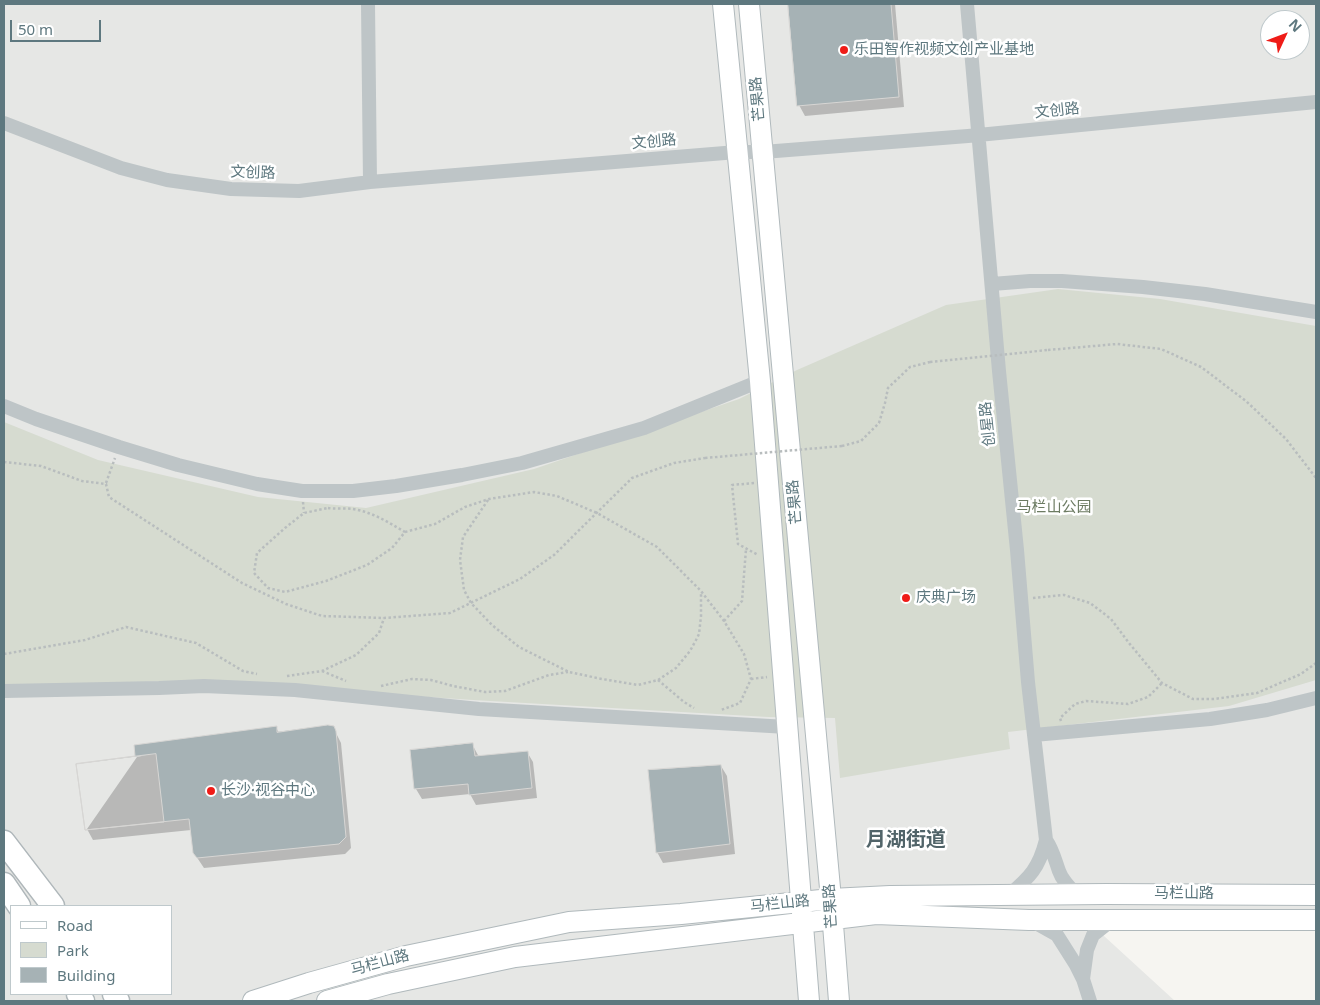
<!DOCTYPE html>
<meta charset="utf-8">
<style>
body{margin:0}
#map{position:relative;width:1320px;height:1005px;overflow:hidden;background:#f6f5f1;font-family:"Noto Sans",sans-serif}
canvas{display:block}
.frame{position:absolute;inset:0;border:5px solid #5e787f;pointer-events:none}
.legend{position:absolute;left:10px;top:905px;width:162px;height:90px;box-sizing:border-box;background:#fff;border:1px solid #bfc9cc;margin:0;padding:6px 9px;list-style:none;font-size:15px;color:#5e787f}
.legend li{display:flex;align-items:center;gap:10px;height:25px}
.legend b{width:25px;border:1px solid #bfc9cc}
.north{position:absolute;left:1260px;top:10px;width:50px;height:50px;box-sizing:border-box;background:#fff;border:1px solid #bfc9cc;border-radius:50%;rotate:47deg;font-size:14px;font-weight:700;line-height:20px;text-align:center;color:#5e787f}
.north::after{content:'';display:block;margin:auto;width:18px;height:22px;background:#ef1c18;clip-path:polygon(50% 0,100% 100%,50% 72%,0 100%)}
.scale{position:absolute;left:10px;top:20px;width:91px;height:22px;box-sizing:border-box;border:2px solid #5e787f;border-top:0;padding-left:6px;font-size:15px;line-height:18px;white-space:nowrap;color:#5e787f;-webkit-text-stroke:4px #fff;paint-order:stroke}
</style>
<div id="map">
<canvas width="1320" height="1005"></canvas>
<div class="frame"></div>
<ul class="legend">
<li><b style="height:6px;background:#fff"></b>Road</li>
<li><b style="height:14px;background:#d6dbd0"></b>Park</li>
<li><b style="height:14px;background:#a6b2b5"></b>Building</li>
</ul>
<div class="north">N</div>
<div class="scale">50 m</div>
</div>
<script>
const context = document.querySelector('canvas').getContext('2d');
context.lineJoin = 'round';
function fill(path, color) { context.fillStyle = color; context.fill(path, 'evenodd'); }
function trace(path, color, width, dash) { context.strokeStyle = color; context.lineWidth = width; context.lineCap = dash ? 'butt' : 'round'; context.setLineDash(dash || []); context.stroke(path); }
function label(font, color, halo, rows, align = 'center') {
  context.font = font + ' "Noto Sans","Noto Sans SC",sans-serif'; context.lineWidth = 5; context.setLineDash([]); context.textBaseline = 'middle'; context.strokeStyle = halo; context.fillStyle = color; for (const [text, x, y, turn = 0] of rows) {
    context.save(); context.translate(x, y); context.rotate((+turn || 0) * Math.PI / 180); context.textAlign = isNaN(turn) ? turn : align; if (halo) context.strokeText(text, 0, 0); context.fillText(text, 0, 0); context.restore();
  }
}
const built = new Path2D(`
 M4,4h1312v911l-236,-1 95,87h-1171zM1270,20h30v30h-30zM11,906h160v88h-160z`);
const green = new Path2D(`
 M1058,289l102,10 156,27v354l-87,26 -221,26 2,17 -170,29 -5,-60 -67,-1 -295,-17 -225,-15h-244v-263l94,38 160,37 108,11 168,-39 205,-70 58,-29 149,-65z`);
const shadow = new Path2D(`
 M790,4h105l9,103 -99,9 -6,-11z
 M276,727l3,6 54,-6 8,16 10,105 -6,6 -141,14 -10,-15 -3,-23 -98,10 -6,-11 50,-72z
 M472,744l7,13 48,-5 6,10 4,36 -61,7 -6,-11 -48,5 -6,-10 -5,-38z
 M721,766l6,10 8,78 -72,9 -6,-11z`);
const building = new Path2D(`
 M788,4h103l8,93 -102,9z
 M328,725l6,1 2,5 10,106 -7,7 -142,14 -4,-5 -4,-34 -104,11 -9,-66 59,-8 -1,-11 143,-19v6z
 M473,743l2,13 53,-5 4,37 -63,7 -1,-11 -54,5 -4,-39z
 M156,754l8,68 -79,8 -9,-66z
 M721,765l9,79 -74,9 -8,-83z`);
const path = new Path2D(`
 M1048,350l69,-6 44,5 40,18 45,34 40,38 30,39
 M842,446l19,-5 18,-18 6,-20 3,-15 22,-21 20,-5
 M4,462l37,4 41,15 24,3 3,13 133,86 44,21 36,12 62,2 66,-5 70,-34 34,-24 78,-77 42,-15 31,-5
 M106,483l9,-25
 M754,483l-22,2 6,59 20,11
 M488,500l-25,37 -3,23 4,30 7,13 21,22 27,22 50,25 33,7 36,6 20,-5 18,-12 14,-17 6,-11 3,-6 2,-18v-23
 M303,502l1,11
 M328,508c8,1 17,0 25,1 19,3 35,13 52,23l-13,16 -25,17 -41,16 -41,11 -17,-4 -14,-15 3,-20 28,-25 19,-15z
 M405,532l30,-8 30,-17 24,-8 45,-7 23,4 40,17 60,34 44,44 23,30 20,33 7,25 -11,24 -19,7
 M1033,598l31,-3 26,8 21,16 18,24 33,40 31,16h21l43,-6 44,-19 15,-11
 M724,621l18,-20 4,-52
 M4,654l81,-14 41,-13 70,16 47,28 14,3
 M322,671l24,10
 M287,676l35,-5 34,-16 23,-22 5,-15
 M751,679l16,-2
 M658,680l26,22 10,6
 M381,686l31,-7 19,1 22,6 32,6 20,-1 44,-16 19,-3
 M1061,721l-1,-3 15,-14 11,-3 42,3 20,-7 14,-14`);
const minor = new Path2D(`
 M368,4l2,178
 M967,4l32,367 18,179 11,132 18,158c-7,28 -16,37 -37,55
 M4,123l117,45 46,12 64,9 68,2 71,-9 367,-30h26l205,-16 348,-34
 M992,284l38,-3h32l81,6 62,7 111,18
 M4,406l32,13 83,28 59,18 79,19 45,7h51l43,-5 66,-11 60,-12 122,-35 116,-47
 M4,691l155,-3 45,-2 91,4 184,19 308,18
 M1034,735l176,-16 57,-9 49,-12
 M1046,840c7,10 9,20 13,31 3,9 10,16 17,23
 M1032,921l25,14 19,30 7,14 7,22
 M1083,979l4,-29 6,-15 19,-15`);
const secondary = new Path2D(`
 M723,4l37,377 49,620
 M749,4l82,895 8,102
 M253,1001l56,-18 97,-27 163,-34 112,-8 150,-15 59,-3 216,-2 210,1
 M327,1001l61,-17 127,-27 361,-43 153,6h287`);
const primary = new Path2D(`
 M4,842l49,64
 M4,884l15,22
 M78,994l5,7
 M114,994l4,7`);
const pathBridge = new Path2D(`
 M930,362l118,-12
 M705,458l137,-12`);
const markers = [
 [844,50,5,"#ef1c18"],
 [906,598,5,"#ef1c18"],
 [211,791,5,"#ef1c18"]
];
const poiNames = [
 ["乐田智作视频文创产业基地",854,50],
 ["庆典广场",916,598],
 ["长沙·视谷中心",221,791]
];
const streetNames = [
 ["芒果路",758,99,-95],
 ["文创路",1057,111,-6],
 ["文创路",654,142,-5],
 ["文创路",253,173,2],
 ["创星路",988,424,-96],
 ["芒果路",795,502,-95],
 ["马栏山路",1184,894],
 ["马栏山路",780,904,-6],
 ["芒果路",831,906,-94],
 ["马栏山路",380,963,-15]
];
const parkNames = [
 ["马栏山公园",1054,508]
];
const districtNames = [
 ["月湖街道",906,840]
];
fill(built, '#e6e7e5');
fill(green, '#d6dbd0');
fill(shadow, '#0003');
fill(building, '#a6b2b5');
trace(building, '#d7d6d4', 1);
trace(secondary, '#b0b9bc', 22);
trace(primary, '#afb7ba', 25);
trace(path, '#b8bdbe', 2.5, [2.5, 2.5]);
trace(minor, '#bec5c7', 14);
trace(secondary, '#fff', 20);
trace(primary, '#fff', 22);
trace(pathBridge, '#b8bdbe', 2.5, [2.5, 2.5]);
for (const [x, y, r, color] of markers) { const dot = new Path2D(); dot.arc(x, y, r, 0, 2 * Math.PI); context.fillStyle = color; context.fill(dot); trace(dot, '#fff', 2); }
label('15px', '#5e787f', '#fff', poiNames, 'left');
label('15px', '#5e787f', '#fff', streetNames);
label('15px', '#6c7b62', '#fff', parkNames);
label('bold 20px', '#516469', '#fff', districtNames);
</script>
